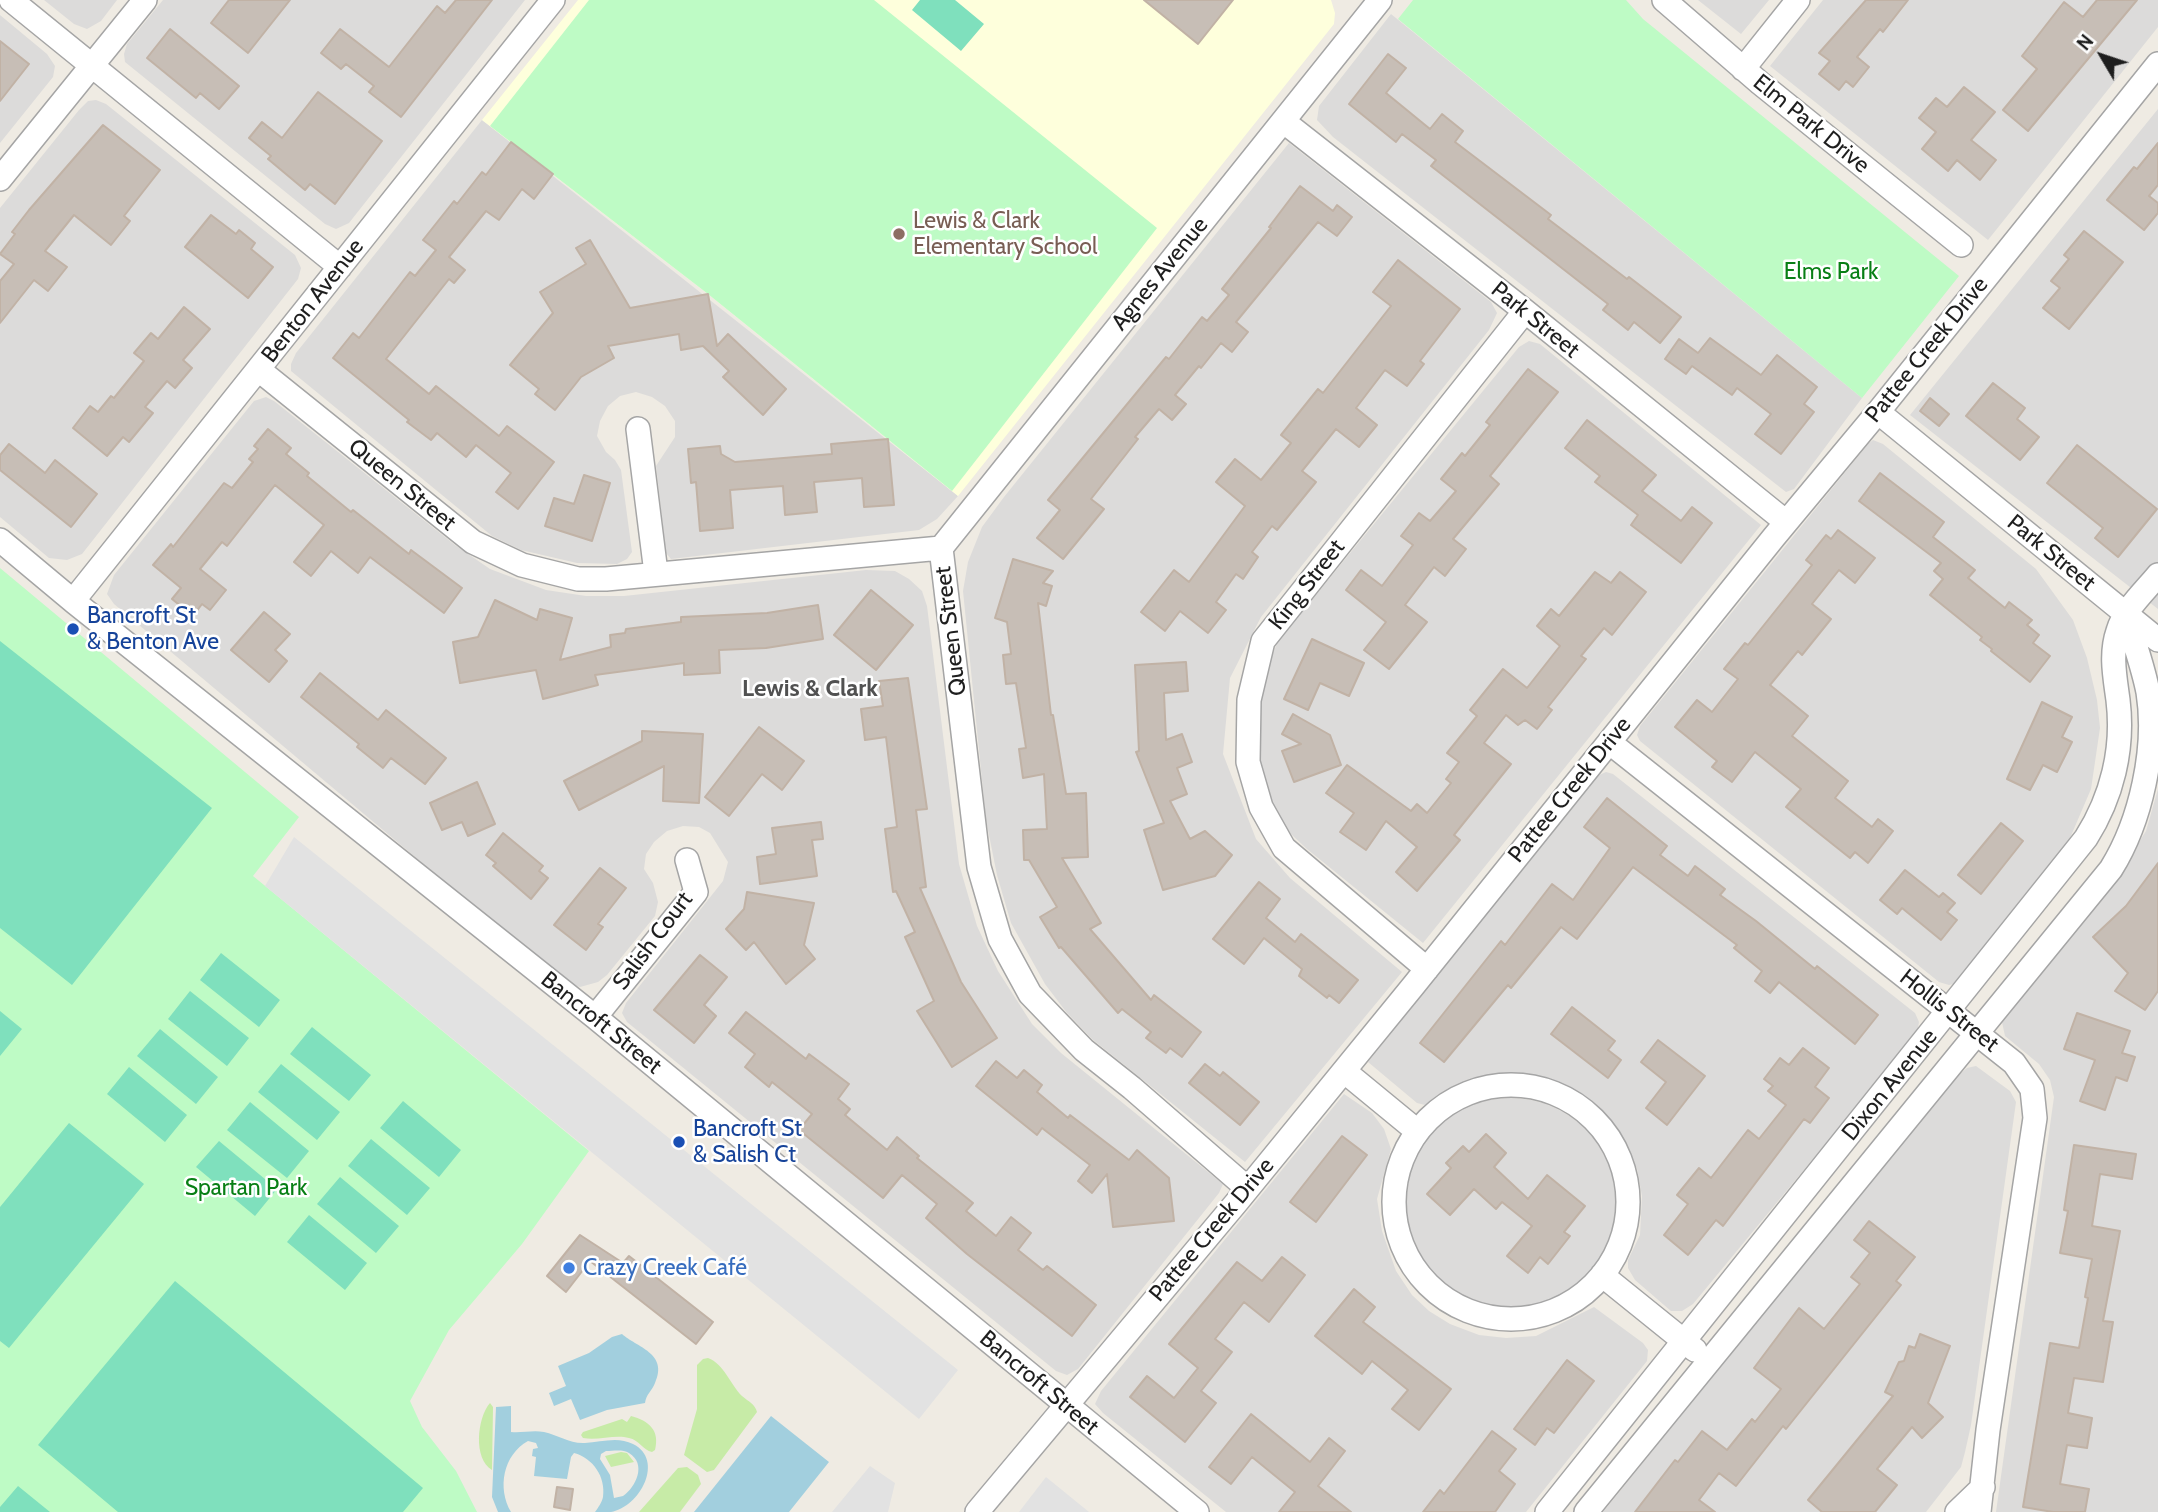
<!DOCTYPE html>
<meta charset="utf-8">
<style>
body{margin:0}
#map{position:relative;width:2158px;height:1512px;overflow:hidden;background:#efebe3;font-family:Cabin,sans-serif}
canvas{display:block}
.north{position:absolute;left:2067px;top:21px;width:70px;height:70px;-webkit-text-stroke:5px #fff;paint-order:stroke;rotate:309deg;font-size:19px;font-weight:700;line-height:28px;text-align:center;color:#1e1e1e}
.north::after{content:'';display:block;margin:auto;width:24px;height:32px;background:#1e1e1e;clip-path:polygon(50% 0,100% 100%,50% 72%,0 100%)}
</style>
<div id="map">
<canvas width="2158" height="1512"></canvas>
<div class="north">N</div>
</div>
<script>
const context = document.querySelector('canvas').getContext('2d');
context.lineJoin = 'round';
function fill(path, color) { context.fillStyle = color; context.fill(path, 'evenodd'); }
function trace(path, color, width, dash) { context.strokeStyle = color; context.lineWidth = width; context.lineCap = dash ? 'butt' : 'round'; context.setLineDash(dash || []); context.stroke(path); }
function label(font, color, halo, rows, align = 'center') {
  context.font = font + ' Cabin,sans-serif'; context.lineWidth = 5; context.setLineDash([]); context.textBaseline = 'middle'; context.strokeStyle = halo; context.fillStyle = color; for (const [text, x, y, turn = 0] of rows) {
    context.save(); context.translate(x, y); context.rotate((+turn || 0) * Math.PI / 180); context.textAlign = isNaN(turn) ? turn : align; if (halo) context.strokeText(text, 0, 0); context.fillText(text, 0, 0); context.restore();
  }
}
const residential = new Path2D(`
 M44,0h73l-16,21 -14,8 -13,-5z
 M163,0h362l-176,223 -13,6 -11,-5 -200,-162 -1,-8 3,-10z
 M1698,0h71l-28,34z
 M1823,0h335v27l-170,213 -218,-174z
 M1391,14l471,384 -68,91 -8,3 -453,-355 -16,-17 2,-14z
 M0,15l47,39 8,12 -2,11 -53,66z
 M96,100l10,4 189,151 6,13 -3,11 -216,275 -15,6 -18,-2 -49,-41v-309l79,-98 9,-9z
 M2158,109v500l-248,-194z
 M482,120l476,376 -21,23 -18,11 -248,29 -5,-6 -10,-87 19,-29v-16l-10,-15 -13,-9 -16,-5 -16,4 -12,10 -8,15 -3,15 9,16 9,8 6,10 11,82 -5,7 -10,5 -40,-1 -56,-13 -29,-14 -201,-165v-7l5,-11z
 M1289,143l202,159 6,11 -8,17 -228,287 -31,61 -7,76 33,85 34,39 112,94 -157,190 -153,-123 -25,-26 -22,-29 -34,-61 -14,-48 -11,-55 -23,-229 5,-29 14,-35 22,-30z
 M1529,341l11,3 221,181 -338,418 -116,-94 -16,-15 -17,-23 -7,-17 -6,-28 -2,-36 5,-55 14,-34 241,-294z
 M266,397l8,4 181,144 35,24 56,21 40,6h38l242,-26 29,1 14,8 13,12 5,15 32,258 18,62 21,45 34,53 29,29 162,131 -4,9 -141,176 -11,6 -11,-4 -429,-349 -5,-9 4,-10 97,-122 5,-19 -18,-29 -11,-6 -16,-1 -16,5 -13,11 -8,12 -2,15 9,14 5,19 -3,14 -48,59 -9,7 -18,5 -16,-5 -450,-378 -7,-10 7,-19 140,-174z
 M1873,440l10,4 153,125 37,51 14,38 10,42 3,28 -9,61 -21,49 -112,145 -9,2 -10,-3 -299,-241 -3,-6 3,-9 228,-282z
 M1606,772l7,2 302,239 4,9 -2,11 -224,271 -11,7h-11l-36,-31 -7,-12v-8l12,-25 2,-39 -5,-27 -11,-26 -21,-24 -37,-28 -21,-10 -24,-7h-21l-24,4 -21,8 -32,19 -8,-2 -49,-41 229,-286z
 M2158,789v723h-162l58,-415 -4,-17 -11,-16 -34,-28 -3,-14 123,-158 21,-33z
 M1976,1066l34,25 6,11 -45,323 -6,27 -4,15 -35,45h-323l350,-432 14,-12z
 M1344,1094l28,19 12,16 7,20 -14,50 5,32 14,40 16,24 17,16 21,13 29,11 27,3 30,-2 58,-29 49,36 5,7 -1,11 -121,151h-300l-123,-99 -8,-9 6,-13z
 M1402 1206a108 108 0 1 1 216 0a108 108 0 1 1-216 0Z`);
const education = new Path2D(`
 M578,0h753l4,13 -1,11 -376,472 -250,-202 -226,-174z`);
const grass = new Path2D(`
 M708,1358c16,6 22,26 34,38 7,6 13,8 15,16l-43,58 -7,2 -23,-17 13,-46v-44l6,-6z
 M490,1403l3,4 -1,63c-19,-11 -15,-52 -2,-67z
 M631,1416c18,5 29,14 24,34l-3,2c-9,-2 -13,-12 -23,-14 -14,-4 -31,3 -46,0l-2,-3 2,-3 39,-13 5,3z
 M621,1452l6,1 7,9 -23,5 -6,-11z
 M687,1467l11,8 3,9 -21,28h-41l39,-44z`);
const park = new Path2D(`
 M589,0h285l283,228 -205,263 -244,-197 -218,-168z
 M1413,0h213l17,19 316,257 -97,122 -464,-379z
 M0,568l299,249 -46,59 336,275 -67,93 -73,86 -39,71 12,26 34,44 21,41h-477z`);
const pitch = new Path2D(`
 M920,0h35l29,24 -23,27 -49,-41z
 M0,641l212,167 -140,177 -72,-57z
 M221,953l59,47 -21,27 -59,-47z
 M190,991l59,47 -22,28 -59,-47z
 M0,1011l22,18 -22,27z
 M312,1027l59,48 -22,26 -59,-47z
 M160,1029l58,48 -22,27 -59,-48z
 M281,1064l59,48 -23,28 -59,-48z
 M129,1067l58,48 -22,27 -58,-48z
 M403,1101l58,49 -22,27 -59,-49z
 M250,1102l59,49 -22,27 -60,-48z
 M69,1123l75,61 -135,164 -9,-7v-134z
 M371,1139l59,49 -23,27 -59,-49z
 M219,1141l58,48 -22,27 -59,-49z
 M340,1177l59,49 -23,27 -59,-49z
 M309,1215l58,48 -22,27 -58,-48z
 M175,1281l248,207 -20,24h-285l-80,-67z
 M18,1486l32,26h-50v-5z`);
const parking = new Path2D(`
 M294,837l664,533 -39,49 -654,-533z
 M870,1466l25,17 -7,29h-56z
 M1046,1477l43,35h-70z`);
const water = new Path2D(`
 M622,1334c14,13 47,19 33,49 -3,8 -9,11 -10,20l-38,7 -27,10 -9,-21 -17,7 -5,-13 17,-7 -8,-20 31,-13 23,-16z
 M511,1406v26c11,1 22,-2 33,0 14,3 26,12 41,11 16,-1 33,-7 48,1 32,16 7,63 -22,68 -5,0 -11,0 -16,0 3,-4 7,-10 8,-15 3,-20 -10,-39 -29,-44l-3,4 -4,22 -33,-3 2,-19 -4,-1 1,-7 5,-1 -2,-5 -8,-2c-25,14 -31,47 -17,71h-13l-6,-15 4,-90zM606,1451c7,0 17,-2 23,2 18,11 7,34 -6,43l-9,2 -4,-23 -10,-16 1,-5z
 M771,1416l58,46 -40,50h-95z`);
const building = new Path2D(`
 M229,0h61l-42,53 -37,-30z
 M456,0h36l-91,117 -32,-25 5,-6 -28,-22 -5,5 -20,-16 19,-24 49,38 48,-61 8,7z
 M1144,0h89l-35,44z
 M1866,0h42l-25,32 -3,-3 -23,28 12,10 -16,20 -7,-6 -7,9 -20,-16 11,-13 -11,-8z
 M2097,0h40l-109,131 -25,-21 34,-41 -15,-13 42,-54 19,15z
 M170,29l69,57 -20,23 -19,-16 -4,5 -49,-40z
 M0,41l29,23 -29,37z
 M1388,54l18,14 -20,25 44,36 12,-15 21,17 -8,11 96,73 -3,4 79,60 2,-2 52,40 -21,26 -26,-21 -6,8 -25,-20 5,-6 -177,-138 5,-6 -34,-26 -6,8 -47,-38z
 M1964,87l31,25 -24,28 25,20 -16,20 -23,-20 -9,11 -26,-22 14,-17 -17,-14 17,-20 11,9z
 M318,92l64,49 -47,63 -25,-20 -5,6 -37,-31 3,-3 -22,-18 13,-16 20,16z
 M103,125l57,45 -36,46 6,5 -19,24 -37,-30 -29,36 22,16 -19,24 -14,-11 -34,43v-42l14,-17 -14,-10 15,-20 -3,-2 17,-22z
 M511,142l42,32 -19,25 -12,-10 -23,31 -13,-9 -37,46 16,13 -11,13 -5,-4 -63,80 43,35 7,-8 63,50 8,-10 47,36 -36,47 -22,-17 15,-19 -35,-28 -10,12 -29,-24 -6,7 -24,-18 2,-2 -76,-62 20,-25 6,5 51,-66 5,4 21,-26 -13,-10 31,-39 3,3 25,-32 4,3z
 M2158,143v42l-9,11 9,7v10l-14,17 -37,-30 27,-33 3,2z
 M1300,186l33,25 4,-6 15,12 -15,19 -19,-14 -82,100 12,10 -16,20 -11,-9 -20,25 -2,-2 -24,29 11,9 -14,16 -13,-11 -24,28 3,2 -47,60 13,10 -41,50 -26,-21 23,-28 -12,-10 118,-143 3,2 33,-42 5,4 22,-26 -7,-6 49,-61 -2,-1z
 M211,215l25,19 3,-4 16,13 -4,6 22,18 -25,31 -63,-51z
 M2084,231l39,31 -54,67 -26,-21 17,-20 -9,-7 18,-22 -5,-4z
 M590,240l40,68 78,-14 9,52 11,-12 58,55 -23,26 -40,-38 6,-6 -26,-25 -22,4 -2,-16 -71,12 6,12 -33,19 -26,33 -20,-16 4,-5 -29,-24 43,-52 -13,-21 46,-28 -10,-16z
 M1398,260l62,49 -40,52 4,3 -17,22 -22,-16 -29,38 21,17 -18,22 -23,-18 -34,42 14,11 -39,48 -5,-4 -20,26 6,5 -15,22 -7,-5 -20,28 10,8 -18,23 -28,-22 -15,20 -24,-19 33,-42 15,12 56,-76 -29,-24 19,-23 26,21 30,-37 -10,-8 37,-46 5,4 68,-87 -18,-14z
 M184,307l26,22 -27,31 9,8 -17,20 -8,-7 -22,26 8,6 -24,29 -6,-5 -16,19 -34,-28 17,-22 8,6 13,-16 3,2 30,-37 -10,-8 17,-20 7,6z
 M1710,338l51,37 16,-20 40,32 -13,17 10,8 -33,42 -26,-20 16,-20 -34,-26 -5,7 -40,-29 -6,8 -21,-15 14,-20 19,14z
 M1528,369l30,23 -68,84 9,8 -46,55 13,10 -21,27 -11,-9 -29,38 22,17 -38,47 -25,-19 22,-28 -40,-32 15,-20 21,16 31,-41 -12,-9 18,-23 11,8 26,-30 -15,-12 21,-26 3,3 25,-31 -4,-3z
 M1993,383l32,25 -8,11 22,18 -19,23 -54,-44z
 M1930,398l19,16 -10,12 -19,-15z
 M1587,420l69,55 -14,16 39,30 11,-14 20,16 -31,40 -50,-38 7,-10 -43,-33 5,-6 -35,-28z
 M268,429l23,19 -5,6 23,19 -2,3 44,36 2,-2 56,44 2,-4 51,38 -18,25 -74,-56 -12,16 -27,-22 -20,25 -17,-14 30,-37 -49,-40 -48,61 -5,-4 -22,27 26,21 -16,20 -8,-6 -9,12 -21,-17 9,-11 -28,-23 18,-21 2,3 51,-64 8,5 21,-26 -4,-3 9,-10 -4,-3z
 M888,439l6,66 -30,2 -2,-29 -48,4 3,30 -32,3 -2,-29 -53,4 3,38 -33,3 -4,-49 -5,1 -3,-34 32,-3 1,8 14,8 97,-8 -1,-10z
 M9,444l36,29 10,-13 42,34 -26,33 -71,-57v-15z
 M2077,445l80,64 -39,48 -23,-19 8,-10 -56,-45z
 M1880,473l64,49 -11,15 42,33 -7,8 37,30 4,-6 23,18 -5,5 12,10 -6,8 17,13 -20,26 -39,-31 1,-2 -12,-9 2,-3 -52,-42 13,-16 -9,-8 7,-8 -82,-62z
 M584,475l26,8 -18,58 -47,-15 9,-28 20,6z
 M1838,530l37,28 -20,25 -16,-13 -27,34 19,15 -29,36 -4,-4 -28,34 38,31 -16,20 56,45 -13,17 37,29 6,-8 15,12 -25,32 -13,-11 -5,6 -64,-51 15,-18 -46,-37 -23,30 -20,-15 5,-6 -42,-34 22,-27 15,12 26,-33 -14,-10 21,-26 3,2 64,-80 -6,-5 20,-25 5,4z
 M1013,559l40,12 -10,12 9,3 -6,20 -8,-3 13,112h2l13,79 20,-1 2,64 -26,1 39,65 -11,6 61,71 3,-5 47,37 -19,25 -12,-9 -4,5 -20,-15 5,-6 -29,-23 -4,4 -57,-66 -2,1 -19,-31 17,-10 -28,-47h-5l-1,-30 24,-1 -3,-55 -21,4 -4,-29 7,-1 -10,-65 -10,1 -3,-29 8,-1 -4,-32 -12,-4z
 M1595,572l16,11 9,-11 26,20 -34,43 -8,-7 -23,28 5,3 -38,48 4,3 -15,19 -12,-9 -7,5 -12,-10 -22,28 27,21 -57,71 6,5 -43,51 -21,-19 21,-25 -31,-26 -20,29 -26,-18 14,-19 -28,-20 21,-28 64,46 6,-7 10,9 24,-30 -5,-4 13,-17 -12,-9 30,-37 -7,-6 33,-41 24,19 33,-42 -23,-20 14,-17 8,7z
 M871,590l42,35 -37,45 -42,-35z
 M495,600l42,20 3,-11 32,9 -12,42 51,-13 -1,-12 15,-2 1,-4 55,-7v-5l86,-4 51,-8 5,34 -57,9 -47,2 1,23 -36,2v-12l-89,12 3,10 -55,14 -7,-29 -76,13 -7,-41 25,-5z
 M264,612l26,22 -15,16 12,11 -18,21 -38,-32z
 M1312,639l52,24 -15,33 -29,-13 -12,27 -24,-11z
 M1186,662l2,29 -24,2 2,47 16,-6 10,28 -15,6 10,26 -17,7 20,38 15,-8 27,24 -17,21 -52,14 -19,-60 20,-7 -28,-71 3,-1 -4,-86z
 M320,673l58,47 8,-10 60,48 -21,26 -34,-26 -8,10 -26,-21 2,-3 -58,-47z
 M908,678l19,131 -11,1 10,77 -6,1 41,94 36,56 -45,29 -35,-56 17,-10 -29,-64 10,-5 -19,-41 -3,1 -8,-63 12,-2 -11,-90 -21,3 -4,-31 22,-3 -4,-25z
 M2042,702l30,15 -10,20 10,5 -15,30 -14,-7 -13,25 -23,-11z
 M1293,714l37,21 11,30 -47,17 -12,-31 19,-7 -19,-10z
 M759,727l45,34 -22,29 -20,-16 -33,42 -24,-19z
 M642,731l61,3 -4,69 -36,-2 1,-35 -85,44 -15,-29 78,-40z
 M477,782l18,42 -27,12 -6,-14 -20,8 -12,-27z
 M1607,798l60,48 -7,9 28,21 7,-10 30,23 -5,6 36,26 59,48 2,-3 61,49 -23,29 -76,-62 -9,11 -15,-12 7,-10 -28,-23 3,-3 -104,-78 -56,72 -16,-12 -50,61 -3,-3 -64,77 -24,-19 81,-102 4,4 47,-61 21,16 37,-52 -26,-21z
 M821,822l2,17 -11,1 5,36 -57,8 -3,-27 19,-3 -4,-26z
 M2001,823l22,18 -42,53 -23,-19z
 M503,833l40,33 -4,5 9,7 -17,21 -38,-33 3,-3 -10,-8z
 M2158,863v128l-13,19 -30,-19 13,-18 -35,-36 33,-31z
 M600,868l26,20 -28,36 5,3 -17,23 -32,-25z
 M1905,870l34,27 4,-4 12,10 -8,9 10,8 -16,20 -39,-32 -5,6 -17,-14z
 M1259,882l21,17 -14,19 29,24 6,-8 57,46 -19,23 -10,-8 -2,3 -28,-22 3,-7 -38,-31 -20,26 -31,-25z
 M747,892l67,11 -10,42 11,14 -29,25 -32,-42 -8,8 -20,-21 18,-20z
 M700,955l27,22 -23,28 12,11 -22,27 -40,-33z
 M1572,1007l43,34 -7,9 13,10 -13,18 -57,-44z
 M746,1012l60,47 3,-5 40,30 -11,15 12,10 -5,6 42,35 10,-13 22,19 -2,2 56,45 -7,8 30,25 15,-19 20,16 -13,17 25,20 4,-4 49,39 -24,31 -105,-82 -41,-36 11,-14 -35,-29 -19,23 -84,-68 13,-16 -40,-32 -3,5 -24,-20 10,-13 -26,-21z
 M2077,1013l53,18 -8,22 13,4 -8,24 -11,-4 -11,33 -25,-9 15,-41 -31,-11z
 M1658,1040l47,36 -38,49 -21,-17 20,-26 -25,-20z
 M1803,1048l26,20 -14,19 14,11 -19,25 -6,-4 -81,107 -7,-6 -28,35 -24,-20 24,-31 -11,-9 22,-27 12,10 37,-48 11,9 27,-34 -18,-14 5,-5 -9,-7 16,-21 9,7z
 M996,1061l21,17 7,-8 18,15 -5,7 31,26 2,-3 59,45 8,-10 32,28 5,43 -61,6 -6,-53 -15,19 -14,-12 12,-16 -48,-37 -5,7 -61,-49z
 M1205,1064l15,12 3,-4 36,30 -19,23 -51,-42z
 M1486,1134l20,19 -12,14 34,32 19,-24 38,31 -21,26 6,4 -22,28 -8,-7 -12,16 -21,-17 25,-30 -30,-24 -6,7 -22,-20 -24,26 -23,-21 24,-26 -5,-5 17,-17 6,6z
 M1342,1136l25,19 -51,67 -26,-20z
 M2074,1145l62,9 -4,25 -32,-5 -8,52 28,5 -17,90 10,1 -10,60 -29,-4 -6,35 24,5 -5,30 -20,-3 -7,39 29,5 -4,23h-32l-30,-5 27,-164 29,5 9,-50 -3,-1 7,-38 -32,-6 8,-42 -4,-1z
 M1869,1221l46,36 -19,24 5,4 -115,144 -3,-3 -47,60 -17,-13 -20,27 16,12h-80l40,-52 3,2 24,-31 25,19 25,-31 3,3 26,-33 -27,-21 45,-60 25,21 36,-45 -9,-7 19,-24 -16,-13z
 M580,1235l43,28 6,-7 84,66 -17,22 -106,-83 -24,31 -19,-16z
 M1282,1257l23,18 -36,47 -25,-20 -29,37 17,13 -31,39 15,12 -31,39 -55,-45 17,-21 27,22 24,-30 -29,-24 68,-82 25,19z
 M1354,1289l21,18 -12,15 88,67 -32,41 -27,-21 16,-19 -36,-29 -10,13 -47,-38z
 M1920,1334l30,12 -22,57 15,14 -21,21 -10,-11 -35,42 20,16 -22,27h-53l-14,-12 85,-104 -8,-4 14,-30 5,-1 5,-15 6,2z
 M1567,1360l27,21 -40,52 -7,-5 -12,17 -21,-16z
 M1251,1414l59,48 19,-24 16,13 -27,35 33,26h-72l16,-20 -43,-35 -21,27 -22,-17z
 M1492,1431l24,18 -17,22 16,13 -20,28h-72l17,-22 4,4z
 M557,1487l16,2 -3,21 -16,-3z`);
const minor = new Path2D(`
 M11,0l329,267
 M1664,0l96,83 201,162
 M1743,69l55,-69
 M1283,121l242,190 261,211
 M0,179l145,-179
 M259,370l214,172 49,23 56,14h28l335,-31
 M1878,412l280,228
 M638,429l18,144
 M0,540l73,61 522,416 602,495
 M941,548l38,319 21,72 30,55 54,56 48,38 115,100
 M941,548l439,-548
 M73,601l480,-601
 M1609,742l405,321 18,26 3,29 -47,312 -9,82
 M1427,969l-143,-121 -23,-41 -13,-45 1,-62 14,-59 262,-330
 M595,1017l101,-125 -9,-32
 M1344,1071l73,60
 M1394 1202a117 117 0 1 1 234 0a117 117 0 1 1-234 0Z
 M1602,1275l93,75
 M977,1512l259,-309 178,-218 360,-448 104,-125 280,-348
 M1547,1512l539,-674c26,-41 38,-89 32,-138 -3,-23 -8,-46 0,-69 6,-21 26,-39 40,-56
 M1586,1512l525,-643c30,-48 46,-121 37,-177 -5,-26 -15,-52 -22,-78
 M1957,1512l26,-25`);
const markers = [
 [899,234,7,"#8d6e63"],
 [73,629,7,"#1a4fb4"],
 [679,1142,7,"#1a4fb4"],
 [569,1268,7,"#3f7fe0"]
];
const streetNames = [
 ["Elm Park Drive",1811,124,39],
 ["Agnes Avenue",1160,274,-51],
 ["Benton Avenue",313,301,-52],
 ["Park Street",1535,320,39],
 ["Pattee Creek Drive",1927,350,-51],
 ["Queen Street",402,485,39],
 ["Park Street",2051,553,39],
 ["King Street",1307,585,-52],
 ["Queen Street",951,631,-97],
 ["Pattee Creek Drive",1570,790,-51],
 ["Salish Court",653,941,-53],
 ["Hollis Street",1949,1011,38],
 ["Bancroft Street",601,1023,39],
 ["Dixon Avenue",1890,1085,-51],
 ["Pattee Creek Drive",1212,1230,-50],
 ["Bancroft Street",1039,1383,40]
];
const educationNames = [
 ["Lewis & Clark",913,221],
 ["Elementary School",913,247]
];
const parkNames = [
 ["Elms Park",1831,272],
 ["Spartan Park",246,1188]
];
const transitNames = [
 ["Bancroft St",87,616],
 ["& Benton Ave",87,642],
 ["Bancroft St",693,1129],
 ["& Salish Ct",693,1155]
];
const shopNames = [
 ["Crazy Creek Café",583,1268]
];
const neighbourhoodNames = [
 ["Lewis & Clark",810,689]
];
fill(residential, '#dcdbda');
fill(education, '#feffdc');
fill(grass, '#c7eba7');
fill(park, '#befbc5');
fill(pitch, '#7fe0bd');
fill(parking, '#e2e2e2');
fill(water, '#a2cfde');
fill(building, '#c7beb6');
trace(building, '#c1b2a5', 2);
trace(minor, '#a5a5a5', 26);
trace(minor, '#fff', 23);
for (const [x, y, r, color] of markers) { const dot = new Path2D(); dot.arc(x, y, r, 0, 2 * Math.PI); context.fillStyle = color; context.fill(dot); trace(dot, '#fff', 2.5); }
label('23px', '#1e1e1e', '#fff', streetNames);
label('23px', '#785e54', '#fff', educationNames, 'left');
label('23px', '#087f15', '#fff', parkNames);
label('23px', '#164399', '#fff', transitNames, 'left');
label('23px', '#366cbe', '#fff', shopNames, 'left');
label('bold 24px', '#515151', '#fff', neighbourhoodNames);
</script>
